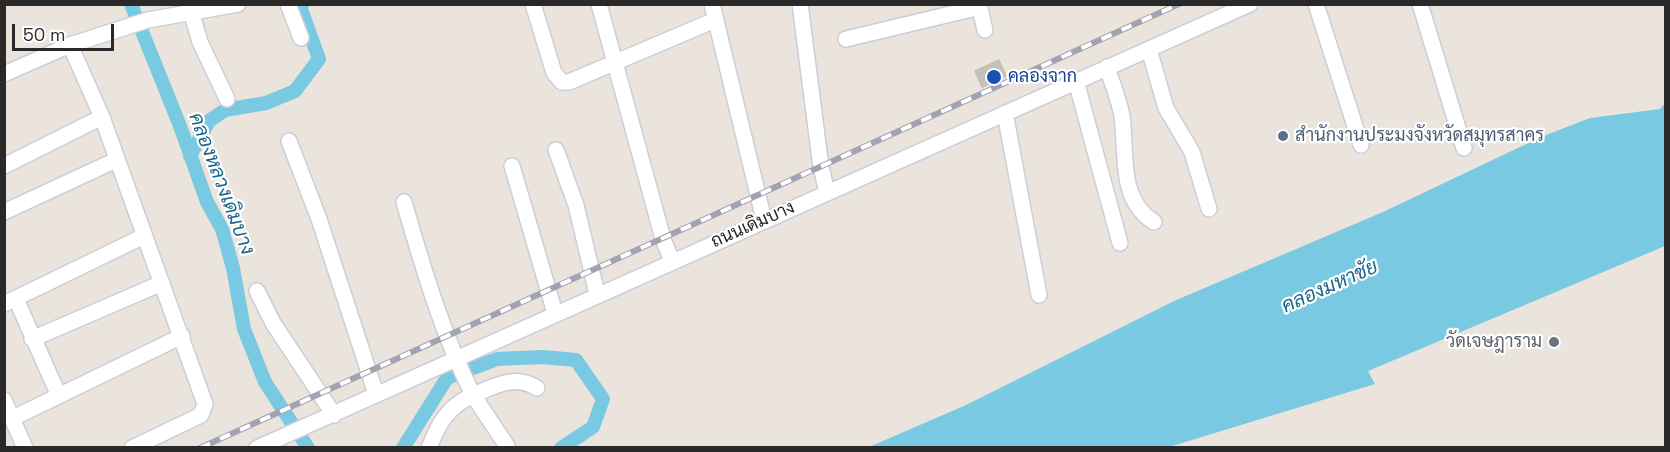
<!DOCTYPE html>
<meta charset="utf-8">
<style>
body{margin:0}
#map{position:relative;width:1670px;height:452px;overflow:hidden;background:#eae4dc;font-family:"Space Grotesk",sans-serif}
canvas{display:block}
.frame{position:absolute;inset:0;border:6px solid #292929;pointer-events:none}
.scale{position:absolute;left:12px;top:24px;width:102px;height:27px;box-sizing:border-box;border:3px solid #292929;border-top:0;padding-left:8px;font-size:18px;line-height:21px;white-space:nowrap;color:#292929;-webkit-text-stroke:4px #fff;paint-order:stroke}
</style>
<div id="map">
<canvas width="1670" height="452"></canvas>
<div class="frame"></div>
<div class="scale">50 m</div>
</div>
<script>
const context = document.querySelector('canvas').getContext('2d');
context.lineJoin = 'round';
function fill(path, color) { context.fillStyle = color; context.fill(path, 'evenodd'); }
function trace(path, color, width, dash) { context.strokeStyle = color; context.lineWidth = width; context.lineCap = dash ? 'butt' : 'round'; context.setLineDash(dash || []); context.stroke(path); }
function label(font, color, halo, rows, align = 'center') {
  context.font = font + ' "Space Grotesk",Sarabun,sans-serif'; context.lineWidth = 4.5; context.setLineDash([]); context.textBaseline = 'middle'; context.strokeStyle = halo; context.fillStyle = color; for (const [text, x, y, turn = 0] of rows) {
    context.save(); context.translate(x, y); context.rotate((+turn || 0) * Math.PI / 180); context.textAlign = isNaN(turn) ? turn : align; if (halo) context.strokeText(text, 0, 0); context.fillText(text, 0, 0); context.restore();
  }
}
const water = new Path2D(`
 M1665,103v143l-297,125 7,13 -206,63h-300l97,-42 208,-104 209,-89 158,-75 49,-19 70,-9z`);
const canal = new Path2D(`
 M131,4l49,122 27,76 15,27 11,39 11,61 21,53 43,66
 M190,156l19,-35 16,-11 41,-7 29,-12 24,-32 -18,-50 1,-5
 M403,448l44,-70 50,-19 45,-2 34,3 27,39 -10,28 -32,21`);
const building = new Path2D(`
 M999,60l7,16 -24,11 -7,-16z`);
const minor = new Path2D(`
 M189,4l11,38 27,57
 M288,4l13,34
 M533,4l21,69 8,9h7l146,-62
 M599,4l64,235 9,22
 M712,4l52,216
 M800,4l21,163 6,25
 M979,4l6,26
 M1316,4l45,141
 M1420,4l44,144
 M846,39l134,-32
 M1149,49l17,59 26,44 17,57
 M1107,67c5,16 12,32 15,49 5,37 -4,84 32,106
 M4,74l66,-29
 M1076,81l44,162
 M1005,113l34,182
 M289,141l30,78 57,175
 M556,150l20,55 21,89
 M4,166l98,-49
 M512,166l43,147
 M404,202c19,66 38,131 69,193 -25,12 -34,27 -44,53
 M4,212l112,-52
 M257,291l16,32 61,92
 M16,299l43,97
 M4,304l140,-68
 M32,339l130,-56
 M4,400l21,48
 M13,418l169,-82
 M507,446l-34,-51c22,-9 42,-21 64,-7
 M132,448l69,-33 4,-11 -103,-287 -32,-72 78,-25 90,-16
 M257,448l993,-444`);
const rail = new Path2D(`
 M200,448l979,-444`);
const markers = [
 [994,77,8,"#1a4fb4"],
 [1283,136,6,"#5c6f8a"],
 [1554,342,6,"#6b7280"]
];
const transitNames = [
 ["คลองจาก",1008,77]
];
const serviceNames = [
 ["สำนักงานประมงจังหวัดสมุทรสาคร",1295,136]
];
const streetNames = [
 ["ถนนเดิมบาง",753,225,-24]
];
const worshipNames = [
 ["วัดเจษฎาราม",1542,342]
];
const waterNames = [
 ["คลองหลวงเดิมบาง",221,184,69],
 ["คลองมหาชัย",1330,287,-24]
];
fill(water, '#79c9e2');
trace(canal, '#79c9e2', 14);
fill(building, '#c5c1bc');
trace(building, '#c5bfb6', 1.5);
trace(minor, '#cbced9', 18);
trace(minor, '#fff', 15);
trace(rail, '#a0a3b1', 6);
trace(rail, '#fff', 4, [11]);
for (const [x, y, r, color] of markers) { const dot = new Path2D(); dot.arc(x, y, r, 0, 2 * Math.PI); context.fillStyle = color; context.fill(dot); trace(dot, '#fff', 2); }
label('18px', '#164399', '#fff', transitNames, 'left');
label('18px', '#4e5e75', '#fff', serviceNames, 'left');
label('18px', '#292929', '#fff', streetNames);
label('18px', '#5b616d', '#fff', worshipNames, 'right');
label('italic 20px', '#1b688c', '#fff', waterNames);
</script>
